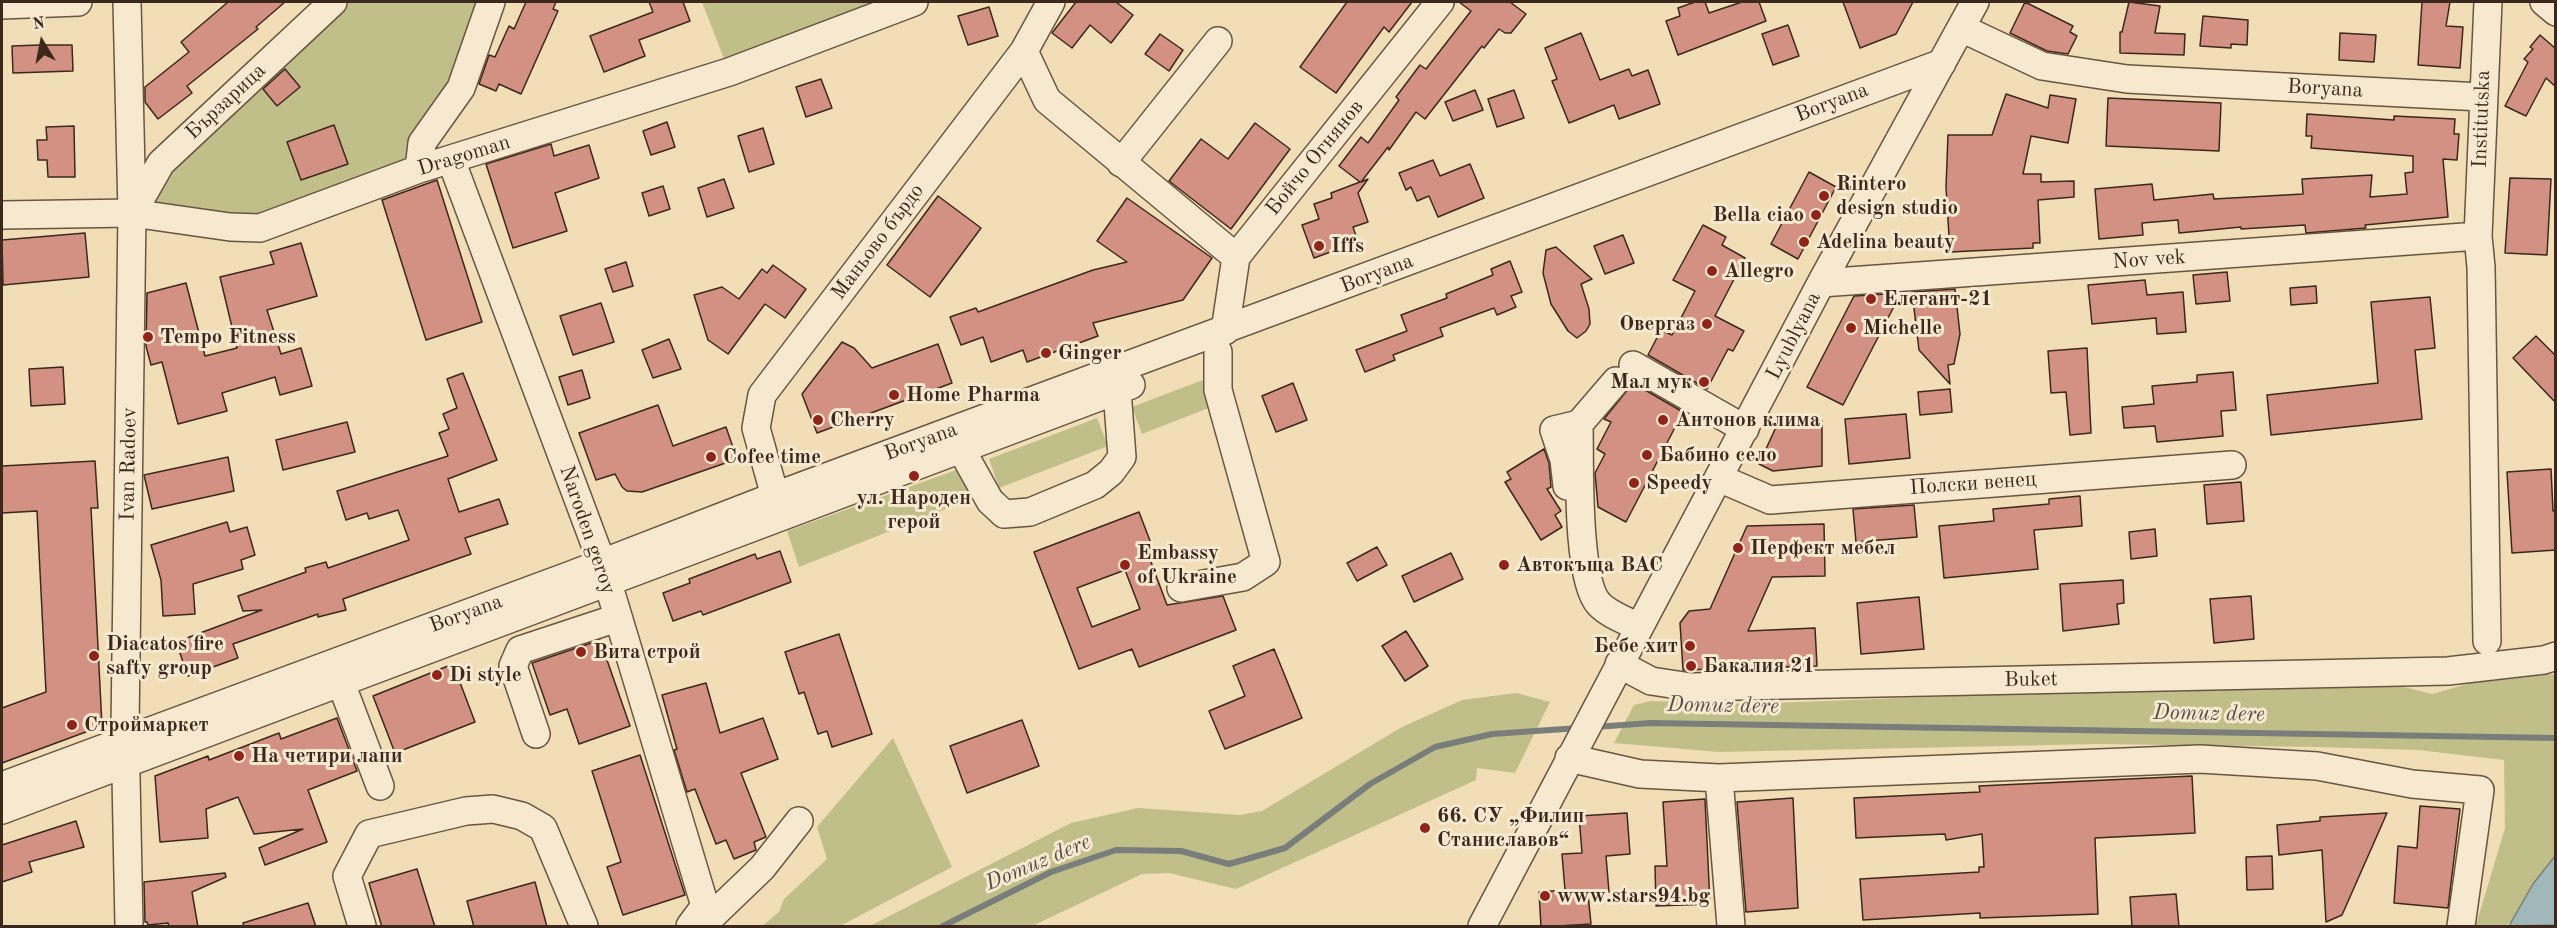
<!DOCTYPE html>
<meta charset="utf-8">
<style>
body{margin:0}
#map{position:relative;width:2557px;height:928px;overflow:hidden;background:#f1ddb6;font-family:"Old Standard TT",serif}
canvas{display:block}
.frame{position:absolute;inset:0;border:3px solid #3c281d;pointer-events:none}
.north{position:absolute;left:12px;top:12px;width:60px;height:60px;-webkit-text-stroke:4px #f6e9d0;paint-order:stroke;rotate:350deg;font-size:16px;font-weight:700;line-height:24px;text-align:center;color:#3c281d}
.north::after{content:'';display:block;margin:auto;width:21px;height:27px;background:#3c281d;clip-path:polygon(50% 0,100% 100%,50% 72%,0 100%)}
</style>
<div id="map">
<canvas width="2557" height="928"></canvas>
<div class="frame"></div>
<div class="north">N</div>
</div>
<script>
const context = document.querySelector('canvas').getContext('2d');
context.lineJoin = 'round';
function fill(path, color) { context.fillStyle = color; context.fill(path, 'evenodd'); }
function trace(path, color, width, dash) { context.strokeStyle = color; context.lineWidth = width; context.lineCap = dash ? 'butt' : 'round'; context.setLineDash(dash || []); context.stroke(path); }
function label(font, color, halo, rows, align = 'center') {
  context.font = font + ' "Old Standard TT",serif'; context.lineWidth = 6; context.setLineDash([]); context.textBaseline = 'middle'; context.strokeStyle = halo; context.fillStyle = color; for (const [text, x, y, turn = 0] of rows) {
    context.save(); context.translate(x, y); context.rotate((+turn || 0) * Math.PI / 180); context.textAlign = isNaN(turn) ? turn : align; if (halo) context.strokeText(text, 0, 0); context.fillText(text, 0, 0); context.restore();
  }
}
const green = new Path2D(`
 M333,2h158l-72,167 -159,59 -128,-15z
 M702,2h212l-185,70z
 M1203,380l8,27 -69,27 -10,-27z
 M1097,418l11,28 -109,42 -10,-29z
 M959,469l12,30 -172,68 -12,-36z
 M2555,674v182l-22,28 -22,38 -6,4 -29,-1 29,-97 -1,-68 -86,-10 -101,-3 -220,-3 -378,8 -105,-9 20,-38 17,-4 98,3 277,-11 370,-8 36,9 39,-11z
 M1516,693l34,9 -35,71 -38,-5 -1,12 -240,109 -67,-16 -27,1 -110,52h-162l201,-103 67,-15 102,7 22,-4 140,-84 60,-27z
 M893,738l59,129 -112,59h-78l17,-14 5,-13 43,-40 -10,-32z`);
const water = new Path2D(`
 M2555,856v69l-46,1 24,-42z`);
const stream = new Path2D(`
 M1595,727l56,-4 905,15
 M943,926l108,-54 65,-22 65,1 48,13 56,-16 85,-64 65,-37 57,-13 87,-6`);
const building = new Path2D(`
 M228,2h57l-29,25 2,2 -71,57 5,7 -34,26 -13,-17v-15l44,-35 -8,-10z
 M526,2h30l-3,7 5,2 -37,83 -22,-10 -3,7 -17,-7 10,-29 6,2 14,-31 5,3z
 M649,2h34l7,19 -51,19 6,16 -41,16 -14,-36 63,-24z
 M1076,2h40l17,13 -22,28 -21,-18 -18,23 -20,-15z
 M1347,2h65l-23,30 -5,-5 -48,66 -36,-26z
 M1459,2h51l16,12 -15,19h-6l-6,-4 -15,19 -2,-2 -57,73 -9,-7 -27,38 -1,-3 -27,35 7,-3 -10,14 10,29 -15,5 5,15 -44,16 -12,-33 17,-6 -5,-15 18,-6 -1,-5 29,-11 -21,-16 22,-29 7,6 31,-43 -3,-3 24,-32 6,4 45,-58z
 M1695,2h10l4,11 33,-11h17l7,19 -88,34 -12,-34 14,-5 -2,-8z
 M1843,2h70l-17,32 -36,14z
 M2025,2l48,24 -3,6 7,4 -9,18 -21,-3 -37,-18z
 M2129,2l31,4 -5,27 30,1 -1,21 -64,-2v-21h2z
 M2422,2h28l-4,24 17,1 -3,41 -42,-3z
 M989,7l9,29 -30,9 -10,-29z
 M2203,16l45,4 -1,25 -16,-1v4l-31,-2z
 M1788,25l11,31 -26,9 -11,-31z
 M1581,33l19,47 29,-11 3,7 16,-6 12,34 -41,15 -5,-14 -45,18 -17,-42 5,-2 -12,-31z
 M2340,33l36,2 -2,27 -35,-2z
 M1160,34l23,16 -14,21 -24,-17z
 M2540,35l16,14v38l-10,-9 -20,38 -21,-10 23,-44 -4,-3 9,-10 -3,-2z
 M40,45h32l1,26 -60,2 -1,-27z
 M285,69l15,18 -23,19 -14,-17z
 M821,79l11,29 -26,9 -10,-30z
 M1475,90l8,20 -30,11 -8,-19z
 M1514,90l10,28 -27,9 -9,-28z
 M2006,94l42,14 2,-13 26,4 -8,44 -37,-7 -8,38h18v8l33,-1v16l-36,3 2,43h-7v5l-83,4 -4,-65 2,-52h44z
 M2108,98l113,5 -2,48 -113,-5z
 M2307,114l87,6v-4l61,3 -1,15h5l-2,26 -14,-1 5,58 -83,8 1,3 -60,5 -1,-8 -64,4v-2l-62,6 -1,-13 -36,3 1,12 -44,4 -4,-50 57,-5 2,16 59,-6 1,5 89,-5 -1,-15 70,-4 -2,22 37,-3 -2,-21 8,-1v-16l-102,-8 1,-12h-6z
 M667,122l8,25 -24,8 -8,-24z
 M1255,123l35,26 -59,80 -62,-48 32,-42 27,20z
 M334,125l14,39 -47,16 -14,-38z
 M74,126l1,51h-27l-1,-17h-9l-1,-20h10l-1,-13z
 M763,128l11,36 -25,8 -11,-36z
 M551,144l3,12 35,-11 10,33 -44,15 12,38 -54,17 -27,-84z
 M1433,160l7,16 30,-12 14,34 -46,19 -9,-21 -12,5 -6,-14 -5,3 -7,-17z
 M1809,172l27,15 -38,72 -27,-15z
 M2510,178l41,1 -4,76 -42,-2z
 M724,179l10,29 -27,9 -9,-29z
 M437,180l45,142 -56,18 -44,-140z
 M663,186l7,23 -21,7 -7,-23z
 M938,196l43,32 -51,69 -43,-32z
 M1127,198l85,60 -29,42 -90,23 5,13 -71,26 -4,-12 -32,12 -8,-25 -22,8 -11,-28 26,-9 2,4 115,-42 34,-8 -30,-21z
 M1703,225l23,12 -4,8 23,13 -30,58 29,15 -11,20 -5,-2 -21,40 -59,-34 13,-25 11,5 23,-44 -22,-11z
 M85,233l4,44 -86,8 -1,-45z
 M1623,235l11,28 -29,11 -11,-28z
 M301,243l16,53 -50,14 14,44 20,-6 11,38 -32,9 -5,-18 -53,16 5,18 -49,13 -16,-62 -11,3 -5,-19 1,-53 39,-10 19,73 32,-8 -17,-71 54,-13 -4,-12z
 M1556,247l36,32 -11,5 8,25 1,15 -4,7 -9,7 -9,-7 -17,-27 -8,-31 3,-23z
 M1510,261l12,31 -11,4 5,11 -19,8 -3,-7 -54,20 3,8 -50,19 2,5 -30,12 -9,-22 51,-19 -6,-16 46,-17 -1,-4 47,-19 -2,-6z
 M626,262l7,24 -20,6 -8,-23z
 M773,265l33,24 -21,29 -20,-14 -37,50 -20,-14 -14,-45 28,-8 17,12 23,-30 5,4z
 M2227,272l3,29 -34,3 -3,-29z
 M2145,280l2,15 36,-3 3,40 -29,2 -1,-16 -64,6 -4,-39z
 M2316,286l1,17 -26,2 -1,-17z
 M1955,289l5,45 -6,30 -6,1 2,19 -31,-34 -7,-58z
 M1901,293l-58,112 -36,-18 47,-91z
 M2430,297l5,51 -20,2 7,69 -151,16 -4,-40 111,-12 -7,-81z
 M601,303l13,39 -41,13 -13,-39z
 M2536,336l20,20v47l-43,-45z
 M669,339l12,30 -28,9 -11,-28z
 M842,342l12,6 18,20 66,-24 14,39 -135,50 -15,-39z
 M2087,348l4,85 -21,2 -4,-43 -15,1 -3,-42z
 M63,367l2,37 -34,2 -2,-37z
 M582,370l8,28 -22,7 -9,-28z
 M2233,372l3,38 -15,1 2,25 -66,6 -2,-16 -31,2 -2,-21 32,-3 -2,-18 45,-4v-7z
 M463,373l34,87 -49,19 11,33 40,-13 9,25 -43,14 6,16 -128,45 3,11 -28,7v-3l-85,30 5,14 -50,18 -12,-34 86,-32 -19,1 -5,-15 68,-24 -1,-4 21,-6 2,6 81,-28 -11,-30 -29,9 -2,-6 -21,7 -9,-29 111,-35 -9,-23 10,-4 -6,-15 14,-6 -10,-29z
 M1293,383l14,37 -31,12 -14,-36z
 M1633,383l50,29 -57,110 -28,-15 -3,-34 10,-19 -8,-5 14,-27 -7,-3z
 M1950,389l2,23 -32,3 -2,-23z
 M658,405l15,41 53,-19 11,32 -95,33 -15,-1 -5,-4 -7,-13 -19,6 -17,-47z
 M1906,414l4,44 -61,6 -4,-45z
 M1822,421v45l-49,5 -14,-7 18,-39z
 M347,422l8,30 -72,18 -7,-30z
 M1544,449l5,14 2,24 -4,2 14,22 -6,4 7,12 -21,13 -36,-58 6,-3 -4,-7z
 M228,457l6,34 -82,18 -8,-34z
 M95,461l3,47h-7l11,218 -100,37v-55l44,-16 -9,-181 -35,2v-47z
 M2551,469l2,42h3v39l-44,3 -5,-81z
 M2241,482l3,39 -37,3 -3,-39z
 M2080,496l2,30 -48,4 4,39 -94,9 -5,-52 55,-5 -1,-12 56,-5v-5z
 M1914,505l3,32 -61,5 -3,-33z
 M1139,512l18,47 -6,3 16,43 56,-9 13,34 -97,37 -7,-18 -53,20 -45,-117zM1125,570l15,39 -48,18 -15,-39z
 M227,522l3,10 17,-5 8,28 -14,5 2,9 -50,15 2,30 -32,2 -2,-36 -10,-35z
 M1824,524l1,52 -53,1 -24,54 67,-3 2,38 -134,4 -3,-47 9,-12 21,-2 37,-83z
 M2155,529l2,27 -26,3 -2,-27z
 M1377,547l10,18 -30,16 -10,-18z
 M780,551l11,31 -88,33 -2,-4 -28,10 -10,-28 27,-10 -1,-4 66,-25 2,5z
 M1451,553l12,26 -49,23 -12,-26z
 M2123,580l1,23 -7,1 2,20 -56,7 -3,-47z
 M2251,596l3,43 -40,4 -4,-44z
 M1919,597l5,52 -63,5 -4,-51z
 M1406,631l22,35 -23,15 -23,-35z
 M839,634l33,100 -40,13 -5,-16 -9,3 -14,-42 -5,2 -14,-42z
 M600,640l30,86 -51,18 -12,-35 -17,6 -18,-52z
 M1274,649l28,69 -77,31 -16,-38 36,-15 -12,-30z
 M453,664l22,58 -80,31 -22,-57z
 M706,683l14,50 43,-15 15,41 -37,14 25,64 -12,5 2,8 -22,9 -8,-19 -10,4 -21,-55 -8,3 -13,-42 3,-1 -15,-54z
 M337,718l20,53 -49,19 19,52 -62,23 -6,-17 44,-19 -49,5 -16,-37 -32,12 2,29 -48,4 -5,-66 53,-20 1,4 70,-27 2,6z
 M1022,720l17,46 -72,27 -17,-47z
 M640,755l45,140 -62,20 -16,-48 14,-5 -29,-91z
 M2192,776l3,57 -100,5 3,76 -118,4v-5l-117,7 -3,-41 119,-7v-5h5l-2,-33 -36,6 -1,-6 -89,4 -2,-40 126,-6 -1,-6z
 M1793,798l5,110 -52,4 -9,-110z
 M1705,799l5,105 -54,2 -1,-40h12l-4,-64z
 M2420,806l40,3 -12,99 -54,-5 4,-57 19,2z
 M1627,813l3,41 -24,2 3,36 -21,2 3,30 -50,3 -2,-35 26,-2 -3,-36 20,-1 -3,-37z
 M2387,813l-45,102 -16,7 -4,-72 -43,5 -2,-30 43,-4v-4z
 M76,821l8,26 -55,15 3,10 -30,10v-37z
 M2272,856l1,33 -26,1 -1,-33z
 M417,869l18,58h-53l-13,-44z
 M225,873l1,4 -34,15 6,35h-29l-1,-4 -20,2 -1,-3h-2l-1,-40z
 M535,882l12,45h-73l-7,-26z
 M2176,894l3,33h-47l-2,-30z
 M308,903l8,24h-72l-1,-4z`);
const minor = new Path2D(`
 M127,2l5,211 -7,514 4,199
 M2544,2l12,10
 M2,5l76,-3
 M1961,28l81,38 85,13 355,18
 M1024,51l23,49 189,157
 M451,160l151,403 103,343 -15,20
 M1121,163l97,-122
 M419,169l3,-26 39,-55 30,-86
 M133,212l28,-49 172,-161
 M2,215l130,-2 98,14 30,1 159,-59 310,-97 185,-70
 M1821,283l657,-47
 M1225,331l11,-74 204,-255
 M1633,365l112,64
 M1616,381l-37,43c1,37 -3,156 20,180 9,10 28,17 40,23
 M961,449l29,52 14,13 26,-2 65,-27 16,-13 11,-15 -5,-67
 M1719,478l51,22 462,-35
 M1567,486l-3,-26 -10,-30 25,-6
 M775,496l-19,-68 6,-33 262,-344 27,-49
 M1181,588l62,-11 23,-15 -48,-172v-38
 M2487,641l-6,-374 -3,-31 10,-234
 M1619,664l32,17 40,6 757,-16 96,-11 12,-4
 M341,683l39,103
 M536,734l-23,-68 7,-16 97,-32
 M1569,758l71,16 79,4 481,-19 117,7 95,18 68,6 -19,136
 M1719,778l12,148
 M2,786l569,-211 204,-79 1167,-433
 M2,810l1129,-425
 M713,915l49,-47 37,-47
 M362,926l-15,-50 22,-42 97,-23 27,-2 29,7 21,12 41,98
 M1482,926l339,-643 154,-281`);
const markers = [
 [1824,196,6,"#8f2418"],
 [1816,215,6,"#8f2418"],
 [1804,242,6,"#8f2418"],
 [1319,246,6,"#8f2418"],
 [1712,271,6,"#8f2418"],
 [1871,299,6,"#8f2418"],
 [1707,324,6,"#8f2418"],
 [1851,328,6,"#8f2418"],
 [148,337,6,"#8f2418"],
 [1046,353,6,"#8f2418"],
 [1704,382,6,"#8f2418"],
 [894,395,6,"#8f2418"],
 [818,420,6,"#8f2418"],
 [1663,420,6,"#8f2418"],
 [1647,455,6,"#8f2418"],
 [711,457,6,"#8f2418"],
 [914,476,6,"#8f2418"],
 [1634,483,6,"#8f2418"],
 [1738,548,6,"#8f2418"],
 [1125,565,6,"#8f2418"],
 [1504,565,6,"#8f2418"],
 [1690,646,6,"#8f2418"],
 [581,652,6,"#8f2418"],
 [94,656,6,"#8f2418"],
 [1691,666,6,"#8f2418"],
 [437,675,6,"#8f2418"],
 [72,725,6,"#8f2418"],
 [239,756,6,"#8f2418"],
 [1425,828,6,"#8f2418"],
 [1545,896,6,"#8f2418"]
];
const streetNames = [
 ["Boryana",2325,89,3],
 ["Бързарица",226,102,-43],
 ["Boryana",1832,103,-21],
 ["Institutska",2482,119,-88],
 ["Dragoman",464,156,-17],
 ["Бойчо Огнянов",1315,158,-51],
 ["Маньово бърдо",878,242,-53],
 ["Nov vek",2149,260,-4],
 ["Boryana",1377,274,-21],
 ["Lyublyana",1794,336,-63],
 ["Boryana",921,442,-20],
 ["Ivan Radoev",129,464,-89],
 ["Полски венец",1973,484,-4],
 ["Naroden geroy",587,530,71],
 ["Boryana",466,614,-20],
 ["Buket",2031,680,-1]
];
const poiNames = [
 ["Rintero",1836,184],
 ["design studio",1836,208],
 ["Bella ciao",1804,215,"right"],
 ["Adelina beauty",1816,242],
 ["Iffs",1331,246],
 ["Allegro",1724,271],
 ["Елегант-21",1883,299],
 ["Овергаз",1695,324,"right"],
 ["Michelle",1863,328],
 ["Tempo Fitness",160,337],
 ["Ginger",1058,353],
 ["Мал мук",1692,382,"right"],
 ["Home Pharma",906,395],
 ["Cherry",830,420],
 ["Антонов клима",1675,420],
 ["Бабино село",1659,455],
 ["Cofee time",723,457],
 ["Speedy",1646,483],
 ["ул. Народен",914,498,"center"],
 ["герой",914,522,"center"],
 ["Перфект мебел",1750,548],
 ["Embassy",1137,553],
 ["of Ukraine",1137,577],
 ["Автокъща ВАС",1516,565],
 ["Diacatos fire",106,644],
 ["safty group",106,668],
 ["Бебе хит",1678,646,"right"],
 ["Вита строй",593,652],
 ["Бакалия 21",1703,666],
 ["Di style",449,675],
 ["Строймаркет",84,725],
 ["На четири лапи",251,756],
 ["66. СУ „Филип",1437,816],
 ["Станиславов“",1437,840],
 ["www.stars94.bg",1557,896]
];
const waterNames = [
 ["Domuz dere",1723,706,1],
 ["Domuz dere",2209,714,1],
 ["Domuz dere",1038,863,-23]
];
fill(green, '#c1bf89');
fill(water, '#a1b8ba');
trace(water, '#797e7b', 1.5);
trace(stream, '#797e7b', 6);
fill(building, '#d39183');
trace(building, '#3c281d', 1.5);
trace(minor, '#695543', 30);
trace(minor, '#f6e9d0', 27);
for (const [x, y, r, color] of markers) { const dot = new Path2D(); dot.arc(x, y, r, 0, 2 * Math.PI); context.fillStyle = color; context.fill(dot); trace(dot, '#f6e9d0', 2); }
label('21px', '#3c281d', '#f6e9d0', streetNames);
label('bold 21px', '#3c281d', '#f6e9d0', poiNames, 'left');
label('italic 22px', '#554c44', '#f6e9d0', waterNames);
</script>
